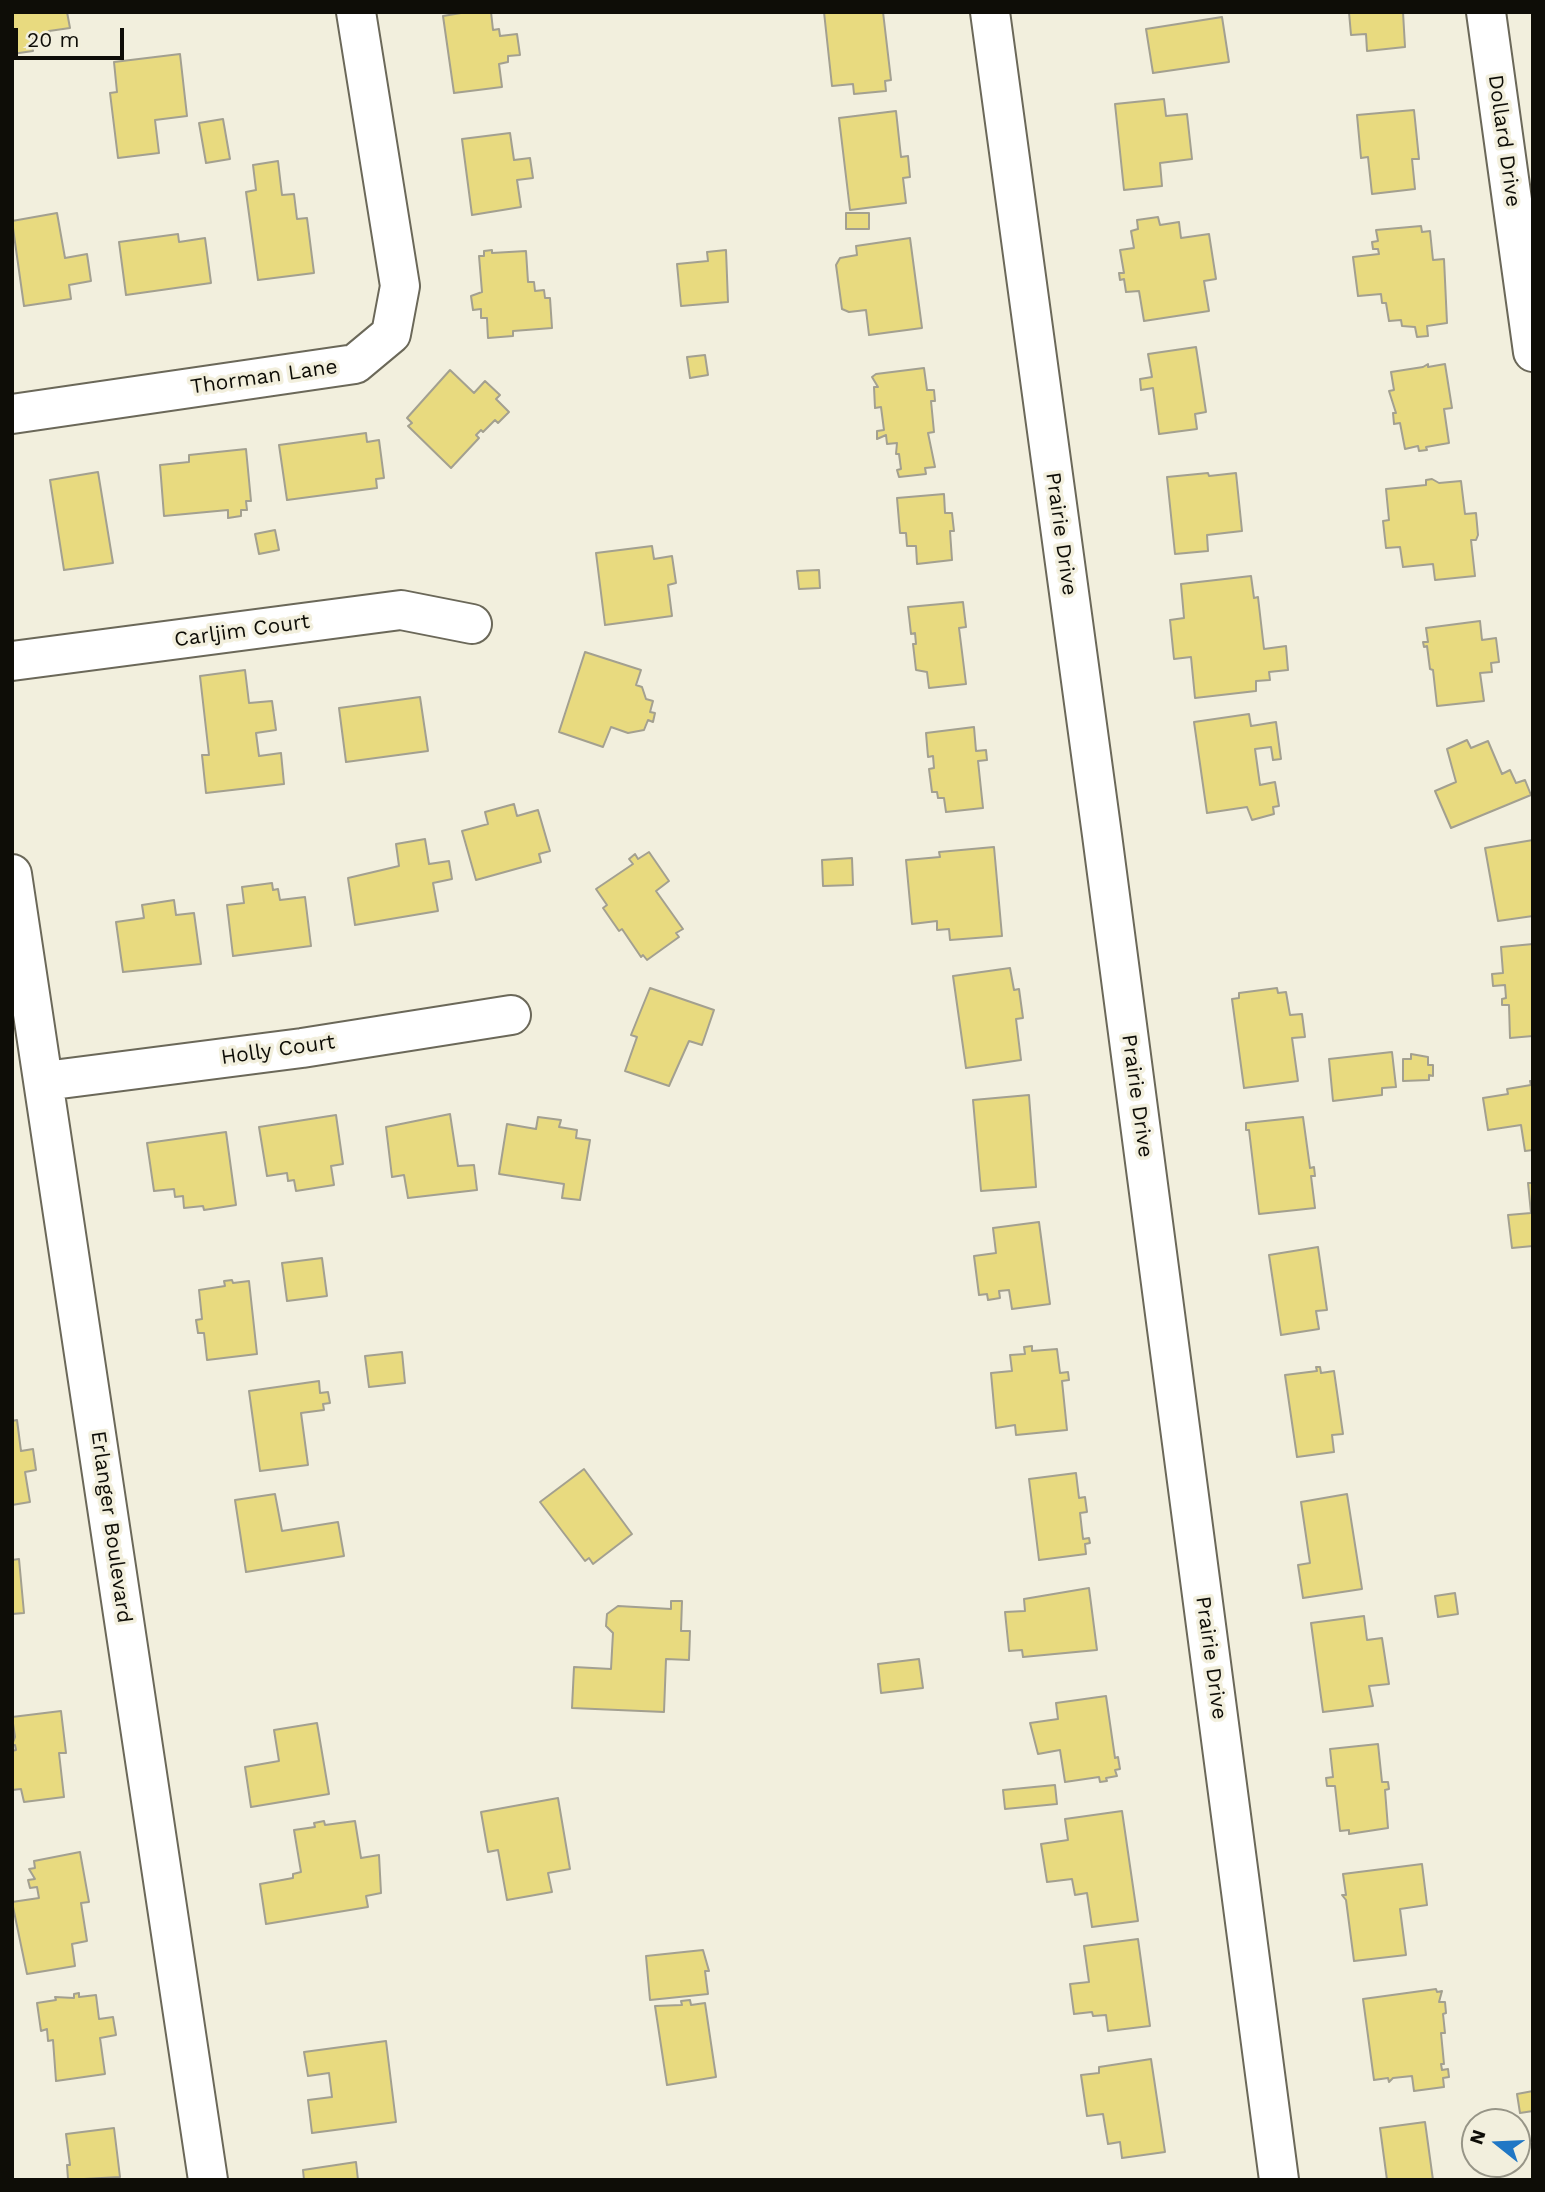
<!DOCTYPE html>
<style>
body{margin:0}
#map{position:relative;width:1545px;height:2192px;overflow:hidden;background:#f2efdd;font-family:"Work Sans",sans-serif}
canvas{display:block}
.frame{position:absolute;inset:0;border:14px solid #0e0d07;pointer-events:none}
.north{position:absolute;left:1461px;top:2108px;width:70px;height:70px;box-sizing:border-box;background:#f2efdd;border:2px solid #979587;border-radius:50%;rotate:288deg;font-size:19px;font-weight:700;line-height:28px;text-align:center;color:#0e0d07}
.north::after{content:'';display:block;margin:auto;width:24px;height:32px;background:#2077c5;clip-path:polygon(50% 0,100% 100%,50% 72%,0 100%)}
.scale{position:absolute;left:14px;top:28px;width:110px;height:32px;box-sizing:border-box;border:4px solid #0e0d07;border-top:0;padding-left:9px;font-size:21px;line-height:24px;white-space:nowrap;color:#0e0d07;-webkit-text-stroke:5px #f2efdd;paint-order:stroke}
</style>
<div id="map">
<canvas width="1545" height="2192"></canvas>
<div class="frame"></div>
<div class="north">N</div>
<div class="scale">20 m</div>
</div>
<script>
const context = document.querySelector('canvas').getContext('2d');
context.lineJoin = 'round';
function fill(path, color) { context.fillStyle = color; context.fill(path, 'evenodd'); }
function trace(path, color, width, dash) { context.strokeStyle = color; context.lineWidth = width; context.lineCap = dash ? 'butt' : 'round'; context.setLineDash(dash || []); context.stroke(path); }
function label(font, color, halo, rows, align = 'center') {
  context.font = font + ' "Work Sans",sans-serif'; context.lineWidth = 7; context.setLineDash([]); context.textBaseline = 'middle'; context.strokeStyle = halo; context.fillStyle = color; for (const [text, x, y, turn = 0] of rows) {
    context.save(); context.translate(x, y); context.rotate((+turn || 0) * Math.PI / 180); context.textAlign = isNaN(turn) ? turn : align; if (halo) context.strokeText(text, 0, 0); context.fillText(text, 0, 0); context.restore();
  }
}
const building = new Path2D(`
 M12,12h55l3,16 -21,3 1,5 -19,3 2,12 -21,3z
 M467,12h24l2,18 6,-1 1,7 17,-2 3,21 -12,1v6l-9,2 3,23 -48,6 -11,-77z
 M824,12h59l8,68 -6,1 1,10 -32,3 -1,-10 -21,2z
 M1349,12h54l2,35 -38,4 -1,-17 -15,1z
 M1222,17l7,45 -76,11 -7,-44z
 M180,54l7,62 -32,4 4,33 -41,5 -8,-65 7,-1 -3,-30z
 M1164,99l2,17 21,-2 5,45 -32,4 2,23 -38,4 -9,-86z
 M1414,110l5,49h-7l3,30 -43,5 -4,-37 -7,1 -4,-43z
 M896,111l5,46 7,-1 2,21 -7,1 3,25 -56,7 -11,-92z
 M223,119l7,40 -24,4 -7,-40z
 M510,133l4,27 16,-2 3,20 -16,2 4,27 -49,8 -10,-76z
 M278,161l4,34 12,-1 3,25 10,-1 7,55 -56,7 -12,-88 10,-2 -3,-25z
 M57,213l8,45 22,-4 4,27 -22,4 2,14 -47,7 -12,-85z
 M846,213h23v16h-23z
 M1158,217l2,8 19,-3 2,16 28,-4 7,45 -12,2 5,30 -65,10 -5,-30 -13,1 -2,-13 -4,1 -1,-7h5l-4,-23 14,-2 -3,-17 7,-2 -1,-9z
 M1421,226l1,6 8,-1 3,29 11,-1 3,64 -20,3 1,10 -11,1 -2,-10 -13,-1 -1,-6 -12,1 -3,-18h-4l-1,-9 -23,2 -5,-39 26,-3 -1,-5h-5l-1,-7 6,-1 -2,-11z
 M178,234l1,8 26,-4 6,45 -85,12 -7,-53z
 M910,238l12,90 -53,7 -3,-25 -17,2 -7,-3 -6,-44 4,-7 17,-3 -1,-9z
 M492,250v3l34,-2 2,31h6l1,9 9,-1 1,8h5l2,30 -39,3v5l-25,2 -1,-20h-6v-9l-8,1 -2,-14 11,-4 -3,-36h5v-5z
 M726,250l2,52 -47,4 -4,-42 31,-3 -1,-9z
 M1196,347l10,65 -11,2 2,15 -38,5 -6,-46 -12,2 -1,-11 12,-2 -4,-23z
 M705,355l3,20 -18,3 -3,-21z
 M1428,364v3l17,-3 7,44 -8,1 5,34 -23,4 1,3 -8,1 -1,-5 -13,3 -5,-26 -6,1 -1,-11h3l-7,-22 5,-1 -3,-18 32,-5z
 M924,368l3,22h7l1,11h-4l3,31 -6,1 7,34 -10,1 1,6 -27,3 -2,-7 4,-1 -2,-15h-3l1,-11 -10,1 -1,-9 -9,4v-8l7,-1 -3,-23 -6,1 -1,-21h4l-6,-10 4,-3z
 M450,370l24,23 11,-12 15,14 -4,4 13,13 -11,11 -3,-3 -12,12 -2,-2 -5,5 3,3 -28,30 -43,-42 4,-3 -5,-5z
 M366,433l1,9 12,-2 5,38 -8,1 1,9 -90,12 -8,-55z
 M246,449l5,52h-5l1,9h-6v6l-13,2v-8l-64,6 -4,-51 29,-3v-7z
 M98,472l15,91 -49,7 -14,-90z
 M1208,473l1,3 27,-3 6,58 -35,4 1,16 -33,3 -8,-77z
 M1432,479l7,4 22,-2 4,33 11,-1 2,22 -2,5h-5l4,36 -40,4 -2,-16 -30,3 -3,-20 -14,1 -3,-27 6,-1 -3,-31 40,-4v-5z
 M944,494l1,19h7l2,18h-4l2,29 -35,4 -1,-18h-9l-1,-13h-6l-3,-35z
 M275,530l4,20 -20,4 -4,-20z
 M652,546l2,13 18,-3 4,27 -8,2 4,31 -67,9 -9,-72z
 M819,570l1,18 -21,1 -2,-18z
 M1251,576l3,22 4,-1 6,52 22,-3 2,24 -19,2 1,8 -14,1v10l-61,7 -4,-41 -17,2 -4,-39 14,-2 -3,-34z
 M963,602l3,25 -7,1 7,56 -37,4 -2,-16 -11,-2 -3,-26h3l-1,-11 -4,1 -3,-27z
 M1480,621l2,19 14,-2 3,24 -8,1 1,9 -12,1 4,28 -47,5 -4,-36 -3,-1 -3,-23 -3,1 -1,-5h5l-2,-14z
 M585,652l56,18 -5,15 6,2 4,12 7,2 -3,11 5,1 -2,9 -5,-2 -4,10 -16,3 -17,-6 -8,20 -44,-15z
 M245,670l4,33 23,-2 4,29 -20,3 3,23 22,-3 3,31 -78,9 -4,-38h7l-9,-79z
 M420,697l8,54 -82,11 -7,-54z
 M1249,714l2,12 25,-4 5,37 -8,1 -2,-13 -16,2 5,36 15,-3 4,24 -6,1 1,7 -22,6 -5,-13 -40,6 -13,-91z
 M974,727l2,24 10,-1 1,10 -9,1 5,47 -37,4 -2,-14h-6l-1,-6h-5l-3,-23 5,-1 -1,-12 -5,1 -2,-24z
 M1467,740l4,8 17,-7 14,33 8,-4 6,13 9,-3 6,15 -80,33 -16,-37 21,-9 -9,-33z
 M514,804l3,12 21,-6 12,41 -11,3 2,8 -65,18 -14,-49 26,-7 -3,-12z
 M425,839l4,25 20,-3 3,18 -19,4 5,28 -83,14 -7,-47 51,-12 -3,-22z
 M1533,840v76l-35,5 -13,-73z
 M994,847l8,89 -52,4 -1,-11 -12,1v-9l-25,3 -6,-64 34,-3 -1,-5z
 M649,852l20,29 -13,10 27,38 -7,4 3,4 -32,23 -4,-5 -2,2 -19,-28 -3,2 -16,-23 4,-3 -11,-16 37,-25 -4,-5 6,-5 3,5z
 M852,858l1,27 -30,1 -1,-26z
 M272,883l1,7 5,-1 2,11 25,-3 6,49 -78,10 -6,-51 17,-2 -2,-16z
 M174,900l2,15 18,-2 7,51 -78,8 -7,-50 28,-4 -2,-13z
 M1533,944v92l-23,2 -1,-33h-7v-6l4,-1 -1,-13 -12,1 -1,-12 11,-1 -2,-26z
 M1010,968l4,22 5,-1 4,29 -7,1 5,41 -55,8 -13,-92z
 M650,988l64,22 -12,35 -13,-4 -20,45 -44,-15 12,-34 -6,-2z
 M1277,988l1,5 8,-1 4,23 12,-1 3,23 -13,1 6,43 -54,7 -12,-89 7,-1v-5z
 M1392,1052l4,35 -14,1v7l-49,6 -4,-42z
 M1411,1054l17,3v8h5v11l-4,-1v5l-26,1v-22h8z
 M1530,1081h3v69l-8,1 -4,-26 -33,5 -5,-32 25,-4 -1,-5 24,-4z
 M1029,1095l7,92 -55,4 -8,-91z
 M450,1114l8,52 16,-1 3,25 -69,8 -4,-23 -12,2 -6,-50z
 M336,1115l7,49 -12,2 3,19 -38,6 -2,-11 -6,1 -1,-8 -20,3 -8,-49z
 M538,1117l23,3 -2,7 18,3 -1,8 14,2 -10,60 -18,-2 2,-14 -65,-10 8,-50 29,5z
 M1303,1117l7,51 4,-1 1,9h-4l4,32 -56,6 -10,-84h-3v-7z
 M226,1132l10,73 -32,5 -1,-4 -19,2 -1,-12 -8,1 -1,-8 -20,2 -7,-48z
 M1528,1183h5v63l-21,2 -4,-33 23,-2z
 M1039,1222l11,82 -38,5 -3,-19 -10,1 1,7 -12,2 -1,-6 -8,1 -5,-39 22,-3 -3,-25z
 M1318,1247l9,63 -11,1 3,18 -38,6 -12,-80z
 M322,1258l5,38 -40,5 -5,-38z
 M232,1280l1,3 16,-2 8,73 -50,6 -3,-27h-6l-2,-13 6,-1 -3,-29 26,-4 -1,-5z
 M1032,1346v5l25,-2 3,24 8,-1 1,8 -7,1 5,49 -51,5 -1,-10 -19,3 -5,-55 21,-2 -2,-16 15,-1 -1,-7z
 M402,1352l3,31 -36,4 -4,-31z
 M1316,1367h4l1,6 13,-2 9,63 -11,1 2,17 -37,5 -12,-82 32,-4z
 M319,1381l1,12 8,-1 2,11 -7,1 1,6 -23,3 7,52 -48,6 -11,-80z
 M17,1420l4,31 12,-2 3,21 -11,2 5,30 -18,3v-84z
 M584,1469l48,65 -39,30 -4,-6 -4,3 -45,-59z
 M1076,1473l3,25 6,-1 2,15 -7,1 3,26 6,-1 1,5 -5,1 1,10 -47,6 -10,-81z
 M275,1494l7,37 56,-9 6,34 -98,16 -11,-72z
 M1347,1494l15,95 -59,9 -5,-33 12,-2 -9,-61z
 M19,1559l5,54 -12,1v-54z
 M1089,1588l8,62 -74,7 -1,-7 -13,1 -4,-39 20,-1 -1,-12z
 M1455,1593l3,21 -20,3 -3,-21z
 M671,1601h11l-1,30h9l-1,29 -23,-1 -2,53 -92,-4 2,-41 37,2 2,-36 -7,-7 1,-12 11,-8 53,3z
 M1364,1616l3,24 15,-2 7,46 -20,2 4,20 -50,6 -12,-89z
 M919,1659l4,29 -42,5 -3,-29z
 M1106,1696l9,62 3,-1 2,12 -5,1 2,6 -11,2 1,3 -7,1 -1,-5 -34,5 -5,-32 -22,4 -8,-31 28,-4 -2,-16z
 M61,1711l5,42h-7l5,44 -40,5 -3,-13 -9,1v-39l4,-1 -1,-5h-3l3,-8 -3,-20z
 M317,1723l12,71 -78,13 -6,-40 34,-6 -5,-31z
 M1378,1744l4,38h6l1,7 -4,1 3,38 -39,6v-4l-9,1 -5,-45h-8l-1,-8 7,-1 -3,-28z
 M1055,1785l2,19 -52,5 -2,-19z
 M558,1798l12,71 -22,4 4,19 -45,8 -9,-50 -10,2 -7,-40z
 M1122,1811l16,110 -46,6 -5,-34 -12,2 -3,-16 -25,3 -6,-38 27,-4 -3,-21z
 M324,1821l1,4 30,-4 6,37 18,-3 2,38 -15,3 2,11 -102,17 -6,-40 33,-6v-4l8,-2 -7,-42 21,-3 -1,-4z
 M80,1852l9,50 -8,1 6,38 -15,3 3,22 -48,8 -15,-72 27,-4 -2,-11 -7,1 -2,-8 7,-1 -6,-10 6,-1 -1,-7z
 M1422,1864l5,41 -27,4 6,46 -52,6 -8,-61 -4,-5h4l-3,-21z
 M1138,1939l12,87 -42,5 -2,-16 -13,1 -1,-4 -18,2 -4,-30 19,-2 -5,-36z
 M703,1950l6,21h-4l3,23 -58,6 -4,-44z
 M1436,1989l1,3 5,-1 -3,11h6l1,11 -3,1 2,19h-4l3,31h-3l1,6 6,-1 1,8 -6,1 1,9 -30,4 -2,-15 -19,2 -4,4 -1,-4 -14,2 -11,-81z
 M79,1993v4l17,-2 3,24 14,-2 3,18 -16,3 5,36 -49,7 -3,-41 -5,1 -1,-12 -6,2 -4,-28 19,-3 -1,-3 19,1v-4z
 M690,2000l1,5 14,-2 11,74 -49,8 -12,-79 27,-1 -1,-4z
 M386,2041l10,81 -84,11 -4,-33 24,-3 -3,-24 -21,3 -4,-24z
 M1151,2059l14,93 -43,6 -2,-16 -12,2 -5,-30 -16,2 -6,-41 18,-2v-6z
 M1533,2091v20l-13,2 -3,-19z
 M1425,2122l8,58h-46l-7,-52z
 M114,2128l6,49 -54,3 2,-1 -1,-14h3l-4,-31z
 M356,2162l2,18h-54l-1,-10z`);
const minor = new Path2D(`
 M990,12l112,823 177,1345
 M1486,12l47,340
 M12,414l343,-50 36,-30 9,-48 -44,-274
 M12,661l389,-51 71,14
 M12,874l196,1306
 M45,1081l257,-33 209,-33`);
const streetNames = [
 ["Dollard Drive",1504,141,82],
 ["Thorman Lane",264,377,-8],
 ["Prairie Drive",1061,534,82],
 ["Carljim Court",242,631,-8],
 ["Holly Court",278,1050,-8],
 ["Prairie Drive",1137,1096,82],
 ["Erlanger Boulevard",111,1527,82],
 ["Prairie Drive",1211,1658,82]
];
fill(building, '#e8da7f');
trace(building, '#a3a090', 2);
trace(minor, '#6b6859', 42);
trace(minor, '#fff', 38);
label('21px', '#0e0d07', '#f2efdd', streetNames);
</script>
